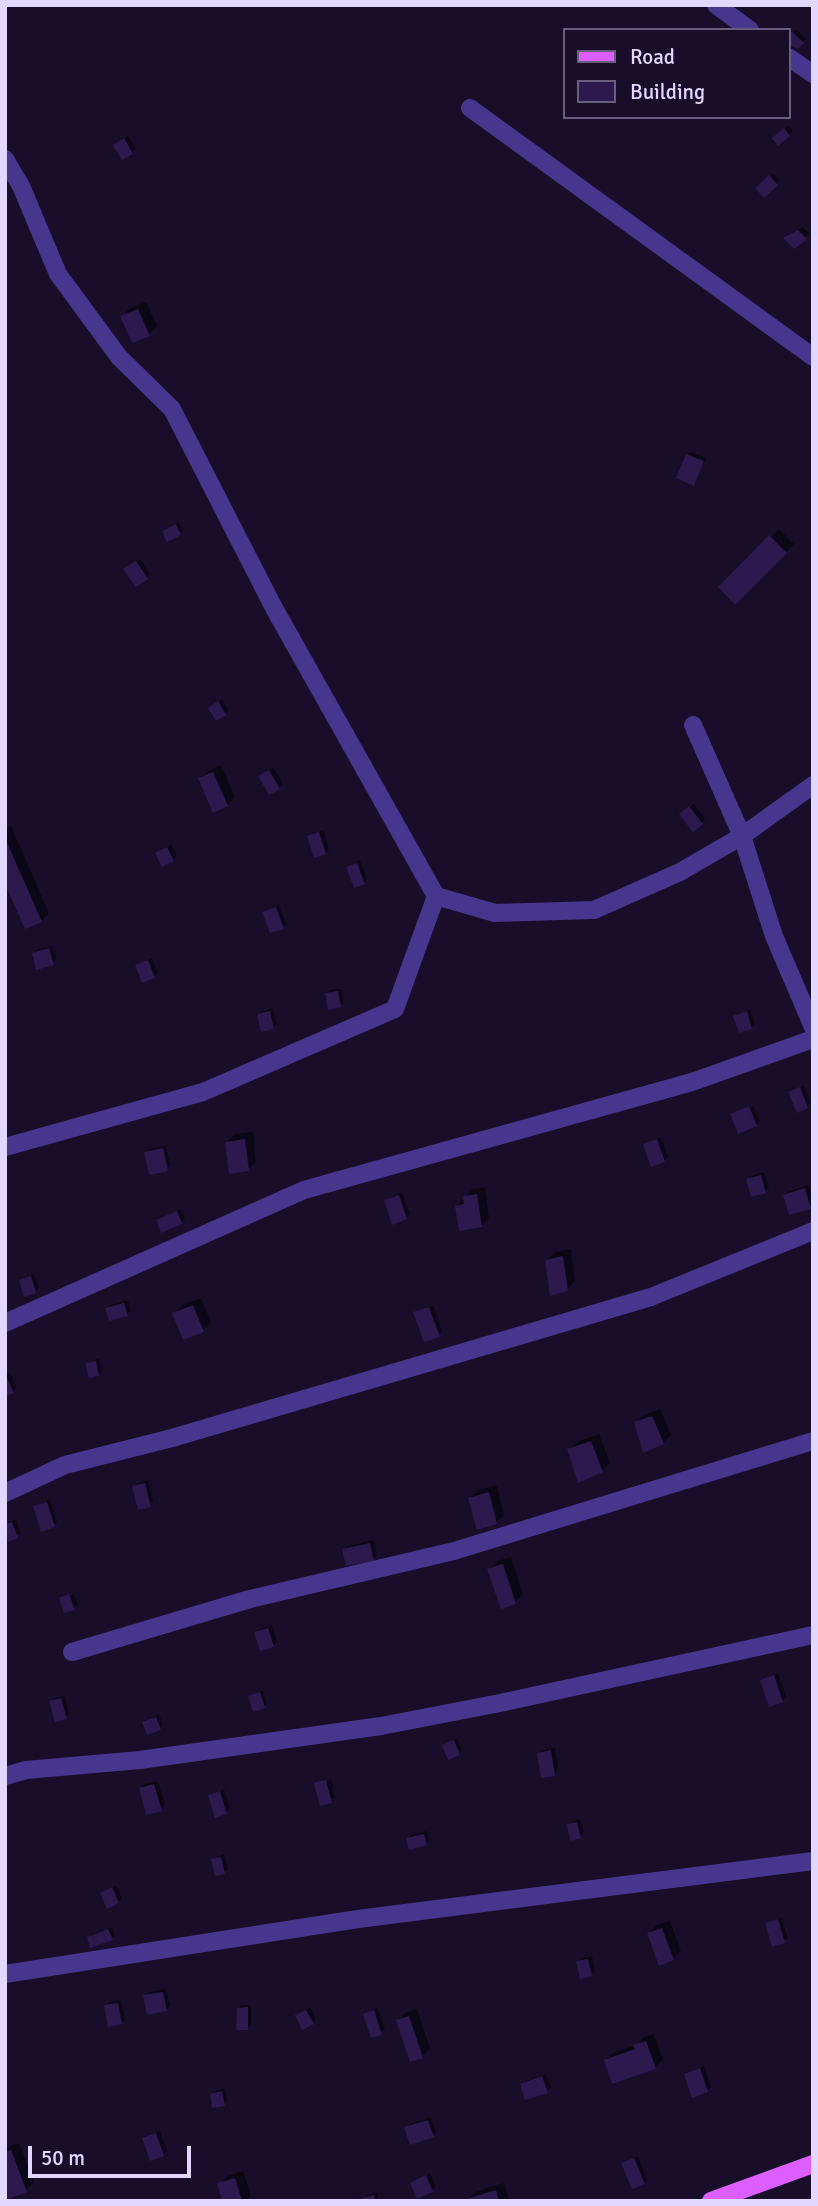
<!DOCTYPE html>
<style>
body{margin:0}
#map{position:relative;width:818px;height:2206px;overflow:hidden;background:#180e2a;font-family:Signika,sans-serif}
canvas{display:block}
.frame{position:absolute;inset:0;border:7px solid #e2d7ff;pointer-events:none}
.legend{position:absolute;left:563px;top:28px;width:228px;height:91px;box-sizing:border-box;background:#180e2a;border:2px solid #695e7f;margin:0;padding:9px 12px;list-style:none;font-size:21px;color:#e2d7ff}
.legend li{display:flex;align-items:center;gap:14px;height:35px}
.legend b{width:35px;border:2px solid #695e7f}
.scale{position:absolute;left:28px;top:2146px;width:163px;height:32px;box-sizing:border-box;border:4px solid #e2d7ff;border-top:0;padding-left:9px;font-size:21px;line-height:24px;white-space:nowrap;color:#e2d7ff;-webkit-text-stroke:5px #180e2a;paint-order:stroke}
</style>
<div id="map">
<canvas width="818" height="2206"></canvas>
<div class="frame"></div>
<ul class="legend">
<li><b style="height:9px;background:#dd5eff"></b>Road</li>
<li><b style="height:19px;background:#2c194d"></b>Building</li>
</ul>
<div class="scale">50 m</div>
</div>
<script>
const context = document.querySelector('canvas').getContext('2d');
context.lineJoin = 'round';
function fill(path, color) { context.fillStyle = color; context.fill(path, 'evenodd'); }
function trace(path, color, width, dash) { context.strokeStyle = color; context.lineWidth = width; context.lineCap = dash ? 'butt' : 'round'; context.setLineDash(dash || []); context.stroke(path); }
const shadow = new Path2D(`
 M796,29l10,10 -8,8 -10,-7z
 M788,126l5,5 -15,12 -1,-9z
 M128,136l8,13 -4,3 -14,-10z
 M773,173l7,7 -16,16 -7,-8z
 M803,227l7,7 -16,13 -8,-9z
 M146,302l11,24 -8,8 -27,-18 8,-8z
 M691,452l15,6 -12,26 -7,-29z
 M179,522l4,8 -3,3 -16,-1z
 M779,529l15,15 -59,58 -14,-15z
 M140,559l10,15 -3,3 -18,-11z
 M222,699l7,11 -4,3 -12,-8z
 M221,765l14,32 -8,8 -27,-26 8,-8z
 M273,767l10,17 -4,4 -15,-15z
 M694,804l11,15 -3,4 -17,-12z
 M11,826l38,87 -8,8 -36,-42v-50z
 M323,830l6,19 -3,4 -17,-16z
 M171,844l6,12 -4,3 -16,-6z
 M360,860l7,19 -3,4 -16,-16z
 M279,905l7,19 -3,3 -19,-15z
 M52,946l5,14 -4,3 -19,-9 3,-4z
 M152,958l6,15 -4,4 -17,-11z
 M341,989l3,13 -4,4 -13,-12 3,-4z
 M273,1008l4,16 -4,4 -14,-14 3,-3z
 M750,1009l5,15 -4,3 -16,-11z
 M804,1085l7,18 -4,3 -17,-13z
 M753,1106l7,15 -4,4 -24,-11z
 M253,1132l3,30 -8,8 -21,-28 8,-8z
 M661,1137l7,20 -4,4 -19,-17z
 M166,1145l4,20 -3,4 -21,-16 3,-4z
 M764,1172l5,15 -4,4 -17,-11 3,-4z
 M809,1185l4,20 -23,8 -5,-18 4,-4z
 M485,1187l4,31 -8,8 -24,-20 16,-17z
 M402,1192l8,22 -4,4 -20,-18z
 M181,1209l4,10 -4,4 -23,-3z
 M571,1249l4,32 -8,8 -20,-29 8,-8z
 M34,1274l5,14 -4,4 -14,-12z
 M201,1298l10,24 -8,8 -29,-17 8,-8z
 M128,1300l3,11 -4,3 -20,-6 3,-3z
 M433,1305l9,26 -3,4 -24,-22z
 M99,1358l3,13 -4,3 -11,-10z
 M10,1373l6,14 -3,4 -8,-16z
 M660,1409l11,26 -8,8 -27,-20 8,-8z
 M599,1434l11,29 -8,8 -33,-21 8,-8z
 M148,1480l5,21 -3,4 -16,-19 3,-3z
 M497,1485l7,30 -8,8 -26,-25 8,-8z
 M50,1499l7,23 -3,3 -19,-18z
 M16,1519l5,14 -12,6 -4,-15z
 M374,1540l3,15 -4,4 -29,-10 4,-3z
 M511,1557l12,37 -8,8 -26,-33 8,-8z
 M74,1594l4,11 -4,3 -13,-10z
 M272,1625l5,17 -4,4 -17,-14 4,-3z
 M778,1673l8,24 -4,4 -20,-21z
 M263,1690l4,13 -3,3 -14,-9z
 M65,1696l4,17 -3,4 -15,-15 4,-4z
 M159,1714l4,11 -3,4 -16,-7z
 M457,1738l5,12 -3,4 -15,-8z
 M555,1748l3,22 -4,4 -15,-21 4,-3z
 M331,1780l4,18 -4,3 -15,-17z
 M158,1781l7,24 -4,4 -20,-21 3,-4z
 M224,1789l6,19 -4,4 -16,-16z
 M581,1819l3,14 -4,4 -11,-13 4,-3z
 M427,1831l3,9 -4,4 -18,-5 3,-4z
 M224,1854l4,15 -4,3 -11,-12z
 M116,1885l6,13 -4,4 -16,-9z
 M781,1917l7,21 -14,7 -7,-21z
 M670,1921l11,30 -8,8 -24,-26 8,-8z
 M112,1927l3,8 -3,3 -23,-1 3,-3z
 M592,1956l3,15 -4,4 -13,-13 3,-4z
 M166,1989l4,17 -4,4 -21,-14 4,-4z
 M121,2000l4,19 -3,4 -16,-17 3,-4z
 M242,2005h9v20l-4,3 -9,-20z
 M310,2007l6,12 -3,4 -16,-8z
 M377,2007l8,23 -12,6 -8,-22z
 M417,2009l13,39 -8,8 -24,-35 8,-9z
 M654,2034l9,25 -8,8 -49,-7 8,-8 23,-7 7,-8z
 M704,2066l7,21 -4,4 -21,-17z
 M546,2074l5,14 -4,3 -25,-7 3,-3z
 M225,2089l2,12 -3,3 -12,-9 3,-4z
 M431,2117l5,15 -3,3 -27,-7 4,-4z
 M160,2131l7,20 -4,4 -19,-17z
 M19,2143l15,39 -8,8 -21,8v-50z
 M638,2156l9,23 -3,4 -20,-19z
 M243,2171l8,25 -5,5h-22l-5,-17 8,-8z
 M430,2173l6,14 -18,10 -6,-14z
 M504,2183l6,18h-44l8,-9z
 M377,2192l2,9h-15l3,-6z`);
const building = new Path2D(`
 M791,31l13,12 -6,6 -10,-5v-7z
 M784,128l6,8 -12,10 -6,-8z
 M124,138l9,16 -11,6 -9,-15z
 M769,175l9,10 -14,13 -9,-10z
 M798,230l9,9 -13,10 -11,-11z
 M138,309l12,27 -18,7 -12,-27z
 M686,454l18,7 -10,25 -18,-8z
 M176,524l5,11 -14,7 -5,-11z
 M769,535l18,18 -52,52 -17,-18z
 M136,561l12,18 -12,8 -13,-18z
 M218,701l8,14 -10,6 -8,-13z
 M269,770l11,19 -11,6 -11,-19z
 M213,772l15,34 -15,7 -15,-35z
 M689,806l14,18 -10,8 -14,-18z
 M319,832l7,22 -12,4 -7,-22z
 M5,838l37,84 -17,7 -20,-45z
 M167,847l7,14 -12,6 -7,-14z
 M357,863l8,21 -11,4 -8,-21z
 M276,907l8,22 -14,4 -8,-21z
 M49,948l5,17 -18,5 -4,-17z
 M148,960l7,18 -13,5 -7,-18z
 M338,991l3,16 -13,3 -3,-17z
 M270,1011l4,18 -13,3 -4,-18z
 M747,1011l5,18 -13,4 -6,-17z
 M800,1087l8,21 -11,5 -9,-21z
 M749,1106l8,20 -19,8 -8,-20z
 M245,1139l4,32 -20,3 -4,-32z
 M657,1139l8,23 -14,5 -8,-23z
 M163,1148l5,23 -19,4 -5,-23z
 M761,1175l5,18 -15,4 -5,-18z
 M805,1188l6,21 -22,6 -6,-20z
 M477,1194l5,33 -23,4 -4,-25 9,-2 -1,-8z
 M399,1195l8,24 -15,6 -8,-25z
 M177,1211l5,13 -21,9 -5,-13z
 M563,1256l5,35 -18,5 -5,-36z
 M31,1276l5,17 -12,4 -5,-17z
 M124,1303l4,13 -19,5 -4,-13z
 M193,1305l11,27 -21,8 -11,-27z
 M429,1307l11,30 -16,5 -11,-30z
 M96,1361l3,15 -10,2 -4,-15z
 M5,1374l9,19 -9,3z
 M652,1416l12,28 -21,9 -9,-31z
 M591,1441l12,31 -25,11 -11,-34z
 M145,1483l6,24 -13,3 -6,-24z
 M489,1492l8,32 -20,6 -9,-32z
 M47,1502l8,25 -14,5 -8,-26z
 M12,1522l6,16 -10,4 -3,-18z
 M370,1543l4,18 -28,5 -4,-17z
 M503,1564l13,40 -15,5 -14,-40z
 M69,1594l6,16 -11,3 -5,-15z
 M268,1628l6,19 -14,4 -6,-19z
 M774,1675l9,27 -14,5 -9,-27z
 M260,1692l5,16 -12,4 -5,-16z
 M61,1698l6,21 -12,3 -6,-21z
 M156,1717l5,13 -14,5 -5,-13z
 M454,1740l6,15 -12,5 -6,-15z
 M551,1750l4,26 -14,2 -4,-25z
 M326,1780l6,23 -12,3 -6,-23z
 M154,1784l8,27 -16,4 -7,-27z
 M220,1791l7,23 -12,4 -7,-23z
 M577,1822l4,16 -11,3 -3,-17z
 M424,1834l3,11 -18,5 -3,-12z
 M221,1857l4,17 -10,2 -4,-17z
 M112,1887l7,16 -12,6 -7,-16z
 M778,1919l7,24 -13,4 -7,-24z
 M662,1928l12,32 -15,6 -12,-33z
 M108,1929l5,11 -23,8 -3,-11z
 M588,1959l4,17 -12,3 -4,-18z
 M163,1992l4,19 -20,4 -4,-20z
 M118,2003l4,21 -14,3 -4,-22z
 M248,2007v23h-12l1,-22z
 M306,2010l8,14 -12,6 -7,-15z
 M374,2010l8,25 -11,3 -8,-24z
 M409,2016l14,42 -13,4 -14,-42z
 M646,2041l10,28 -44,15 -8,-24 31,-11 -2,-4z
 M700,2068l8,24 -16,6 -8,-24z
 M542,2076l6,17 -23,7 -5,-16z
 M222,2091l3,15 -13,2 -2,-14z
 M428,2120l6,17 -24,8 -6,-18z
 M156,2133l8,23 -14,5 -8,-23z
 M11,2150l16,42 -22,8v-48z
 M634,2158l11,26 -13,5 -11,-26z
 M426,2175l7,17 -16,7 -7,-16z
 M235,2178l7,23h-20l-5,-18z
 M496,2190l3,11h-35l-1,-1z
 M374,2195l1,6h-13v-3z`);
const minor = new Path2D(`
 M716,5l34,25
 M788,57l25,17
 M470,108l343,249
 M5,159l16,27 37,88 61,83 53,52 102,199 162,288 -41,113 -192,83 -198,55
 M693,725l49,111 32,100 39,91
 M436,896l59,17 99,-3 86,-38 62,-36 71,-51
 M5,1323l299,-133 388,-108 121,-43
 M5,1493l60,-28 107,-27 479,-141 162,-66
 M72,1652l178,-53 204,-48 359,-110
 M5,1776l21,-6 114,-10 241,-34 119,-23 313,-68
 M5,1974l353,-55 455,-58`);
const major = new Path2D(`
 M711,2201l102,-37`);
fill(shadow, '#0007');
fill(building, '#2c194d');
trace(minor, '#47368d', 18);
trace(major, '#dd5eff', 18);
</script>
